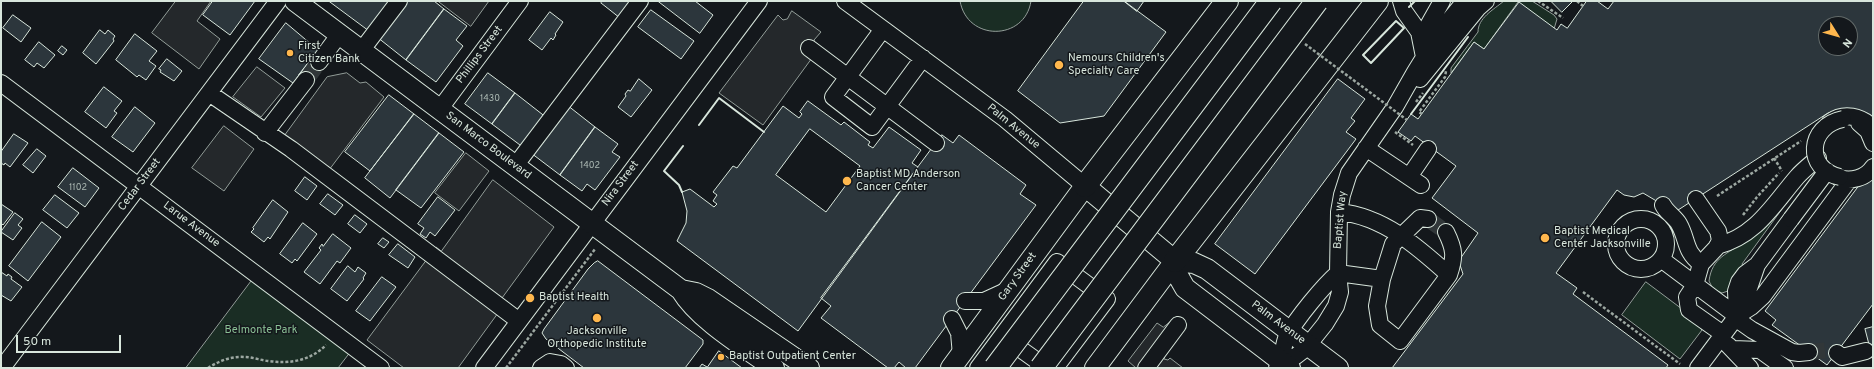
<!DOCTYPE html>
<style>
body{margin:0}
#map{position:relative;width:1874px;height:369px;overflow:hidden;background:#14181c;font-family:Overpass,sans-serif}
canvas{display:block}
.frame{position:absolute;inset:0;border:2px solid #d8e6dc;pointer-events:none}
.north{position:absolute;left:1818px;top:16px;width:40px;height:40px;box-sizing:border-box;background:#14181c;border:1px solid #626a69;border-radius:50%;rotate:127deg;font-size:11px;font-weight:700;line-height:16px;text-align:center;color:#d8e6dc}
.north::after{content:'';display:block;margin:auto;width:14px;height:18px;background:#ffb74d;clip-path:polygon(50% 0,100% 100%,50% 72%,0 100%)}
.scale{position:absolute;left:16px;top:335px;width:105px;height:18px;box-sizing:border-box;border:2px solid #d8e6dc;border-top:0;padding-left:5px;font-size:12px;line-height:14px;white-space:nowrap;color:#d8e6dc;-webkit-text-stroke:3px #14181c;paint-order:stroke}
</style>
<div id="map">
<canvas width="1874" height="369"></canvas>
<div class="frame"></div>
<div class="north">N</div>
<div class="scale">50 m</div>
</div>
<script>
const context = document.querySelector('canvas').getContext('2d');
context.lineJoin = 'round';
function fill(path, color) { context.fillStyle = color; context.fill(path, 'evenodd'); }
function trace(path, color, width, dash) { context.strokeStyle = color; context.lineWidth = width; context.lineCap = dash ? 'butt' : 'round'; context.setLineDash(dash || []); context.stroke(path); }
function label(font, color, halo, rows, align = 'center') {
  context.font = font + ' Overpass,sans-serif'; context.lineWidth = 3; context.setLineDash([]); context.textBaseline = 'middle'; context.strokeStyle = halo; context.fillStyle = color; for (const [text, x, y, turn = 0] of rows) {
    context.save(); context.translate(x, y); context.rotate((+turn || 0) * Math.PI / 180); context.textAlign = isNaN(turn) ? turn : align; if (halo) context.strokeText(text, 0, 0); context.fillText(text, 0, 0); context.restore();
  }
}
const green = new Path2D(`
 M960,1h71c-6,40 -64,41 -71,0z
 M1504,1h28l22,14 3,4 -3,10 -36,-27 -34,47 -10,-7 -23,31v-5l27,-36c0,-14 15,-22 26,-31z
 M1780,209h2l-40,55 1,2 -15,25 -6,2 -9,-4 -4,-8c3,-24 19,-27 36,-40 12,-10 23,-22 35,-32z
 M253,279l98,72 -13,17h-152z
 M1646,282l36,27 20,21 -22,29 -58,-44z`);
const parking = new Path2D(`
 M176,1h35l-14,20 23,18 -21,30 -47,-36z
 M438,1h51l-18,25z
 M792,11l29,21 -7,8 1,4 5,3 -57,78 -44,-32 59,-78 5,5 4,-1z
 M257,67l28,21 -24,29 -28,-20z
 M347,73l13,10 6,-1 18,15 -55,73 -45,-34 43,-59z
 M224,126l30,23 -30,42 -32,-23z
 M466,153l23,18 -30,40 -24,-18z
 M493,180l61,47 -52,71 4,4 -48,66h-54l-37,-28 69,-93 5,4z
 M1175,318l-11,37v4l4,1 2,-2 13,10h-47l-8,-7 29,-38 6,4z`);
const building = new Path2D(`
 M213,1h42l-25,34 -27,-20z
 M329,1h65l-23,31z
 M404,1h30l10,8 -38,51 -29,-23z
 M603,1h30l-13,17 -19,-15z
 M658,1h37l18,14 -13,18z
 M1084,1h40l42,31 -62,84 -44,7 -42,-32z
 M1124,1h20l-7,10z
 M1551,1h22l-11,11z
 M1587,1h10l11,8 6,-8h259v123l-39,-13 -6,2 -153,99 -32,-19 -9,4 -10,-2 -7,-5 -61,83 21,15 -4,6 95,71 -2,3h-274l71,-94 -3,-9v-6l18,-26 -46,-35 24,-32 -41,-30 -4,5 -13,-9 13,-18 7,5 56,-77 10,7 35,-47 38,28 4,-6 6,4zM1826,24h24v24h-24z
 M444,9l23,17 -11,14 7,6 -27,36 -30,-22z
 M651,10l43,31 -13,18 -43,-32z
 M550,12l13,10 -8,12 1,1 -3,5 -2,-2 -9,12 -13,-10z
 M13,15l18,13 -10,14 -18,-14z
 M286,23l32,27 -25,33 -34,-24z
 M100,30l5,4 3,-4 7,6 -2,3 1,2 -18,23 -13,-11z
 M135,34l22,17 -8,10 7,5 -10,14 -7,-5 -2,2 -21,-17z
 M39,42l16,13 -11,13 -7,-5 -3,4 -9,-7z
 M62,46l5,4 -4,5 -5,-4z
 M313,57l8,6 -13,18 -9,-6z
 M167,59l15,12 -8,10 -14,-9 1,-2 -2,-1z
 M488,73l27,20 -23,31 -27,-20z
 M639,79l13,11 -21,27 -13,-10 8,-11 -1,-2 3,-4 2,1z
 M1338,79l27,20 -14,19 4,3 -9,11 10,7 -101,135 -40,-30z
 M104,87l18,14 -8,10 3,2 -11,15 -21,-16z
 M515,93l32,25 -23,30 -32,-24z
 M389,95l25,19 -44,57 -25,-19z
 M808,101l33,24 3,-3 26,20 -2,3 5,3 16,-21 32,23 -9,13 6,4 -120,164 -121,-90 9,-18 1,-12 -5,-19 8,-3 24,18 3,-3 -4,-3 4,-6 -4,-3 20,-26 4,2 46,-62 16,12 3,-4 -2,-2zM810,129l50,37 -34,46 -50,-37z
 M567,105l28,22 -35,48 -29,-22z
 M135,107l20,16 -22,29 -21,-15z
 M414,114l25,19 -49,65 -25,-20z
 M595,127l23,17 -6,8 8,5 -25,33 -8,-6 -5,7 -22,-16z
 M439,133l25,19 -43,56 -25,-18z
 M14,134l14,9 -18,24 -5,-4 -1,2 -3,-2v-11z
 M942,135l11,8 6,-8 67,50 -6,9 16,11 -121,163h-9l-7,-6 -5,6h-6l-67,-50 10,-12 -10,-8z
 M37,149l9,7 -13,17 -10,-8z
 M73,168l26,20 -14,19 -27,-20z
 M1873,173v131l-46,61 -55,-40 4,-5 -11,-9 95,-127z
 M305,177l12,9 -10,14 -12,-9z
 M328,194l15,11 -8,10 -15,-11z
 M55,195l24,18 -12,15 -24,-18z
 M438,197l17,13 -20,26 -5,-4 -4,6 -6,-4 4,-6 -6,-4z
 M273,200l15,12 -18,27 -2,-2 -4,5 -13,-10 3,-3 -1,-1z
 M1,204l12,8 -10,13 -2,-2z
 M15,213l8,6 -5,6 4,3 -9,12 -12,-8z
 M355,215l12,9 -7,9 -12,-9z
 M42,222l19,15 -33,44 -19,-15z
 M303,223l14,11 -20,27 -2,-2 -3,4 -12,-9z
 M333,234l18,14 -11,15 -3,-2 -17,23 -16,-12 17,-22 -2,-2 3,-4 1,2z
 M383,238l6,4 -5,6 -6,-4z
 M398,244l17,13 -7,11 -19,-13z
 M598,261l105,79v4l-18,24h-101l-38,-29 -4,-6 2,-4 44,-60 6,-6z
 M348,266l7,6 3,-5 8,6 -3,5 1,1 -17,22 -16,-12z
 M1,272l6,4 1,-2 4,3 -1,2 11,8 -11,14 -10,-6z
 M382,277l14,10 -26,34 -14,-10z
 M1873,327v33l-8,-31z
 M719,351l23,17h-43l3,-4 5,3z`);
const minorTunnel = new Path2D(`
 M306,80l13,-18
 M1428,219l18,13
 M1809,352l21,-2 7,3`);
const path = new Path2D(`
 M1538,1l25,17
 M1577,1l6,5
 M1416,102l7,-9
 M1422,114l-3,-2 26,-35 1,-6
 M1395,132l18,13
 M1774,158l8,13
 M1717,196l84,-55
 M1743,215l14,-18 22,-24
 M1583,292l97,72
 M208,368c11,-7 23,-12 36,-11 8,0 16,3 24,4 22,3 42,0 58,-16
 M506,368l89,-119`);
const minor = new Path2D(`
 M845,1l160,118 80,67
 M1401,1l3,10 15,21 5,25
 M883,29l-50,68 39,30 51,-69
 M1424,47l5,-23 13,-23
 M809,48l127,95
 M361,51l38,-50
 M319,62l20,-27
 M1420,79l58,-71 8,-7
 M1,83l380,285
 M209,93l82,56 228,172
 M439,110l81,-109
 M1830,122c14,-10 31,-6 43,6
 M1859,123l9,8 5,12
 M265,133l41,-53
 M1366,148l55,37
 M515,166l125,-165
 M1409,177l19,-28
 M1839,178c12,4 27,0 34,-11
 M1696,199l22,32 2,9 -3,7 -16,17 -6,21 -8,12 2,13 34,24
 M1663,205c3,7 12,12 16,19 9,16 5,27 22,40
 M1339,212c44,4 79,35 110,63l-49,66 -20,-16 -3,-19 5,-27 11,-35 27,-26 8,1
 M1616 244a25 25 0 1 1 50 0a25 25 0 1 1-50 0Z
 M1446,232c9,18 9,25 3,43
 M1717,246c39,-10 56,-41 80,-69 6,-7 14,-13 21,-19
 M1661,259l76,57
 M1338,273l44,6
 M965,301h19l24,-11
 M1737,314l-1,-23 3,-9 6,-8 12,-9 34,-46
 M1737,316l14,-9 12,-11 86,-116
 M1735,318l17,12 40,22 7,1 10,-1
 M952,319l7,14 2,22
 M1005,338l42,30
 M1728,345l22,23
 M1733,349l27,1 25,18
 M1837,353l5,4 24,-6
 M1282,362l14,-6 9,-7 20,-25 11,-18 4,-14 -2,-19 1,-61 3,-17 7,-22 46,-66 20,-35 26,-42 24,-29
 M2,368l276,-367
 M484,368l275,-367
 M541,368l9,-6 11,2 5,4
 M978,368l79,-106 50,37 -52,69
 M1146,368l32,-43
 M1277,368c7,-9 5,-21 10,-32 9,-17 36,-50 51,-63
 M1698,368l39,-52 9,-19 11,-32`);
const major = new Path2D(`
 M295,1l386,289c18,30 64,57 93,78
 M1175,261l2,13 8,14 105,80
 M681,290l15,3 12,6 101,69
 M951,368l134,-182 90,75 19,2 13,6 131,99
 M1095,368l80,-107`);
const highway = new Path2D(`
 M1085,186l142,-185
 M1175,261l202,-260`);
const pathBridge = new Path2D(`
 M1305,44l102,76`);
const minorBridge = new Path2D(`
 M1840,177c-35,-7 -33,-51 3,-58
 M1791,219l36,-48`);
const highwayBridge = new Path2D(`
 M995,368l276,-367
 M1041,368l276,-367`);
const wall = new Path2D(`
 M1409,7l6,-6
 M1396,21l8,7 -33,35 -8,-8z
 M1411,114l57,-77
 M699,125l20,-27 45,34
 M682,192l-3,-7 -15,-14 19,-25`);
const markers = [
 [290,53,4,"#ffb74d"],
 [1059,65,5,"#ffb74d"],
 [847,181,5,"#ffb74d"],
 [1545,238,5,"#ffb74d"],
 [530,298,5,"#ffb74d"],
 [597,318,5,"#ffb74d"],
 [721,357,4,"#ffb74d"]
];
const numberNames = [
 ["1430",490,99],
 ["1402",590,166],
 ["1102",78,188]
];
const poiNames = [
 ["First",298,47],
 ["Citizen Bank",298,60],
 ["Nemours Children's",1068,59],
 ["Specialty Care",1068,72],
 ["Baptist MD Anderson",856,175],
 ["Cancer Center",856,188],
 ["Baptist Medical",1554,232],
 ["Center Jacksonville",1554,245],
 ["Baptist Health",539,298],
 ["Jacksonville",597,332,"center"],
 ["Orthopedic Institute",597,345,"center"],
 ["Baptist Outpatient Center",729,357]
];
const streetNames = [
 ["Phillips Street",480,55,-53],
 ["Palm Avenue",1013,127,39],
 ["San Marco Boulevard",488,146,37],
 ["Nira Street",621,184,-53],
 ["Cedar Street",140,185,-53],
 ["Baptist Way",1341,220,-85],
 ["Larue Avenue",191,225,37],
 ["Gary Street",1018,277,-54],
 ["Palm Avenue",1278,323,37]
];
const parkNames = [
 ["Belmonte Park",261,331]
];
fill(green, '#1a2d24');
trace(green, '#939e99', 1);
fill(parking, '#24282b');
trace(parking, '#939e99', 1);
fill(building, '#2c363c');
trace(building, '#d8e6dc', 1);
trace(minorTunnel, '#313739', 16, [16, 8]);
trace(minor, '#d8e6dc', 18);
trace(major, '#d8e6dc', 22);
trace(highway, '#d8e6dc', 24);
trace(path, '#9da8a2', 2.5, [3, 2]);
trace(minor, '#14181c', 16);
trace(major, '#14181c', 20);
trace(highway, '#14181c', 22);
trace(minorBridge, '#d8e6dc', 18, []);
trace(highwayBridge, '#d8e6dc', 24, []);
trace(pathBridge, '#9da8a2', 2.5, [3, 2]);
trace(minorBridge, '#14181c', 16);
trace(highwayBridge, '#14181c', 22);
trace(wall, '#d8e6dc', 2);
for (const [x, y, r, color] of markers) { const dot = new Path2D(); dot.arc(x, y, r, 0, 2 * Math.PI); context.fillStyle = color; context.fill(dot); trace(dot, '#14181c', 1.5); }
label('9px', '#adbab4', null, numberNames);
label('11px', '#d8e6dc', '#14181c', poiNames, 'left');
label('11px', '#d8e6dc', '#14181c', streetNames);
label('11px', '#8ac095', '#14181c', parkNames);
</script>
